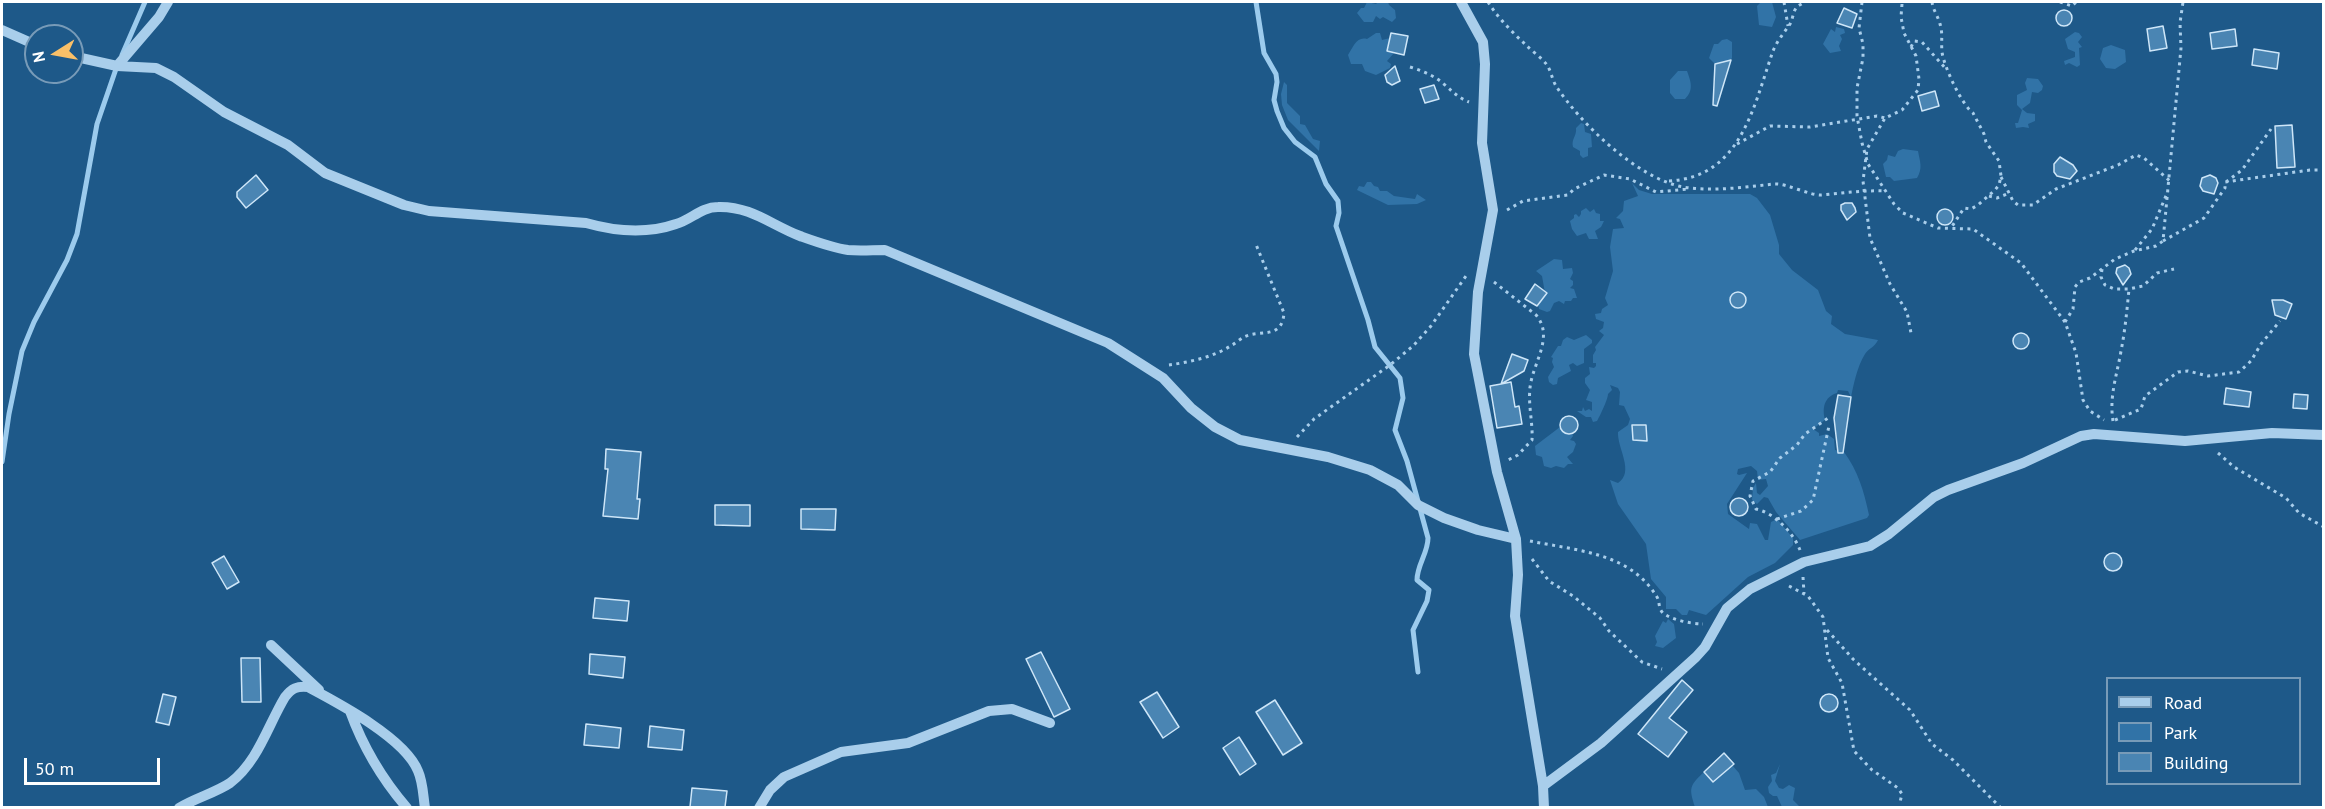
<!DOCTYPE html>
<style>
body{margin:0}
#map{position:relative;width:2325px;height:809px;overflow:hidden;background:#1e5989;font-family:"PT Sans",sans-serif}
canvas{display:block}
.frame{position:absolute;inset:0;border:3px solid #fff;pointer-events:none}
.legend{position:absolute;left:2106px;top:677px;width:195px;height:108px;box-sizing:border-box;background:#1e5989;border:2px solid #789bb8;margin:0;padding:8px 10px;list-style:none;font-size:18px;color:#fff}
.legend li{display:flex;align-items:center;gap:12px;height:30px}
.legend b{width:30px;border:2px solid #789bb8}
.north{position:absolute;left:24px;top:24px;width:60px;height:60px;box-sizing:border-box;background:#1e5989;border:2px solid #789bb8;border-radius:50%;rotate:259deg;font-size:16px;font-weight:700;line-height:24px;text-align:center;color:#fff}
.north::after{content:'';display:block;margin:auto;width:21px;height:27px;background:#fac068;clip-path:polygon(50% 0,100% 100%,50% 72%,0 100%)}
.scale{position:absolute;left:24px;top:758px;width:136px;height:27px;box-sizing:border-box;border:3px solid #fff;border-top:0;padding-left:8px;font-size:18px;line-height:21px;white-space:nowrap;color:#fff;-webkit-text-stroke:4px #1e5989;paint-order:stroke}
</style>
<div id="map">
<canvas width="2325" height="809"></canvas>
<div class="frame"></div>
<ul class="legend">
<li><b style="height:8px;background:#a9ceeb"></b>Road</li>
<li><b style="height:16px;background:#3173a7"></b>Park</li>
<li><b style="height:16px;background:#4a85b3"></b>Building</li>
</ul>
<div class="north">N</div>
<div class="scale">50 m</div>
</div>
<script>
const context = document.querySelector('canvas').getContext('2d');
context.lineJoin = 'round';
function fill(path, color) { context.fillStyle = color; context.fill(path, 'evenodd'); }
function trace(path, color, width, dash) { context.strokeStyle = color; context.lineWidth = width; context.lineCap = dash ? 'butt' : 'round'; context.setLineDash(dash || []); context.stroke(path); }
const green = new Path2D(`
 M1367,2l9,2 2,-2h10l1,3 6,5 1,8 -4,4 -9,-5 -3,2 -4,-3 -3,6h-9l-7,-9 4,-5h3z
 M1761,2h11l4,15 -4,10 -13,-2 -2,-19z
 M1836,27l8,2 1,4 -5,2 2,4 -3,7 2,5 -11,2 -7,-9 8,-15 4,3z
 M2075,32l4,1 3,4 -4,5 4,5 -3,1 1,17 -3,2 -8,-4 -4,2 -1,-4 11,-4v-5l-7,-3 -3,-10z
 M1376,33h4l2,7 8,-2 -3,13 7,2 -7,8 4,3 -1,4 -14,7 -11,-4 -3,-7h-11l-3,-9c5,-8 9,-19 19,-16z
 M1727,39l5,3v16l-4,5 -4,-2 -9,3 -6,-6 5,-14h4l4,-4z
 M2111,45l14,5 1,12 -11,7 -9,-1 -6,-9 3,-11z
 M1678,71h9c4,11 7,19 -2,28h-10l-5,-6v-13z
 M2027,78l11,1 5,7 -1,4 -4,3 -6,-1 -2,11 -8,6 5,4 8,1v7l-7,3 1,4 -6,-1 -7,1 -1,-5h3l4,-13 -5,-5v-10l10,-5 -2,-7z
 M1284,82l3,3v18l13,13v8l5,1 8,14 7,2 -1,10 -31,-31 -6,-15 -1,-11z
 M1581,123l3,1 1,8 6,2 1,13 -4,1v8l-5,2 -3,-3v-4l-7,-4c-2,-8 4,-11 3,-19z
 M1903,149l15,2c2,11 5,17 -1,27l-23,3 -4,-4h-4l-3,-13 4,-4 1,-5 7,2 3,-6z
 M1367,182h4l3,4 4,1 2,4h7l7,5 21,3 2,-5 9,6 -9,4 -29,1 -31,-15 2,-4 5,1z
 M1632,183l7,7 13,4h98l7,4 13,17 9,30v9l13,16 26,20 8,21 6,5 -1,8 14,10 33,6c-3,7 -9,8 -13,14 -8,13 -11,29 -14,43l-3,-6 -10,-1 -1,3c-13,4 -15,15 -12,27l-12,9 6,4v3l8,-2 7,5 1,11 9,2c14,19 20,39 25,63l-2,3 -67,22 -24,-28 -8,-14 -4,-1 -7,7 -5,-4 1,-12 3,-5 1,10 3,2 8,-9 -2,-7 -8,1 -1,-9 -6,-5 -13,3 -1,5 2,1 8,-2 -20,31 1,10 21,15 1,-6 7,1 8,16h3l3,-18 6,-3 16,19v7l-18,18 -27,14 -42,38 -17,-5 -2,5h-5l-6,-6h-10v-12l-15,-18 -5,-35 -28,-40 -8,-24 8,3c17,-11 -1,-35 0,-51l10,-7 2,-6 -6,-13 -5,-1 1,-13 -2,-4 -8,-3 2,5 -4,4c0,5 -8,22 -11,27l-4,1 -2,-5h-5l-9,-6h5l1,-4 2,4 4,-2 3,2v-9l-6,-2 4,-10 -5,-7v-5l5,-4 -1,-7 5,1 2,-2v-3h-3v-8l3,-5 -1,-3 9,-12 -5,-4 4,-3 1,-6 -8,-3 -1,-5 6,-1 1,-4 6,-4 -3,-7 8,-27 -3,-24 3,-18 11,-1 -4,-9 -4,-1 7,-7 1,-10 14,-5z
 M1586,208l4,4 4,-3 2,4 4,1v7h4l-3,6 -6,4 3,8h-9l-3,-6 -9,3 -5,-7 -2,-8 4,-3v-3l2,-1 3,3 2,-3v-3z
 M1554,259l8,1 1,9 9,-1 1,5 -3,6 3,2v4l-3,3 4,1 3,9h-4l-2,3h-6l-1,3 -5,-3 -5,2 -4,8 -3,1 -8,-3 -1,-4 7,-12 -3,-17 -6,-5z
 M1586,335l6,5v3l-8,6v14l-7,3 -4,-3 -4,2 2,6 -13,7 -1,6 -4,1 -4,-3 -1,-5 6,-10 -2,-5 1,-4 -2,-1 7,-11h3l2,-6 4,-3 7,3z
 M1560,427l3,5 9,1 1,3 -3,4 4,1 2,3 -3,8 -6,5 6,7h-5l-4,4 -8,-2 -5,2 -7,-2 -2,-9 -6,-2 -1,-9z
 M1668,619l6,5 2,14 -13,10 -8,-2 2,-4 -2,-6 8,-15 3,2z
 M1780,764l-5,17 4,7 4,1 6,-4 6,3 -2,12 7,7h-18l-5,-11h-4l-4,-3 -1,-6 4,-6 -1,-6 5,-2z
 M1732,765l7,8 6,17 11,-1 8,8 4,10h-73c-6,-19 -6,-21 9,-35l9,10z`);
const stream = new Path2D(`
 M1256,2l8,51 12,21 1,8 -3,18 3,11 7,17 11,14 20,15 11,27 12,17 1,12 -3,13 32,94 7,27 25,31 3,20 -8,32 12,31 21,77c0,15 -11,27 -11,42l12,10 -2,11 -14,29 5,42
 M122,55l23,-53
 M2,462l7,-48 13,-63 12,-29 33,-62 10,-26 20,-110 20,-58`);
const building = new Path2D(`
 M1844,8l13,6 -5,14 -15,-5z
 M2056 18a8 8 0 1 1 16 0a8 8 0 1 1-16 0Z
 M2163,26l4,22 -17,3 -3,-22z
 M2235,29l2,17 -25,3 -2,-16z
 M1391,33l17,3 -4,19 -17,-4z
 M2254,49l25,4 -2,16 -25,-4z
 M1731,60l-14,46 -4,-1 2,-41z
 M1395,66l5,15 -8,4 -5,-3 -2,-7z
 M1434,85l5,14 -14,4 -5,-14z
 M1935,91l4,15 -17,5 -4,-15z
 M2292,125l3,42 -18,1 -2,-42z
 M2060,157l13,8 4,6 -7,8 -13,-3 -3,-4v-8z
 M256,175l12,15 -22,18 -9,-11v-5z
 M2210,175l6,3 2,5 -4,11 -11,-3 -3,-5 2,-8z
 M1845,203h7l3,5 1,4 -9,8 -6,-10v-5z
 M1937 217a8 8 0 1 1 16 0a8 8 0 1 1-16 0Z
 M2125,265l4,3 2,6 -8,11 -7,-12 1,-5z
 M1535,284l12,9 -10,13 -12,-7z
 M1730 300a8 8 0 1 1 16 0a8 8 0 1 1-16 0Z
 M2272,300h11l9,4 -6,15 -11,-4z
 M2013 341a8 8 0 1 1 16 0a8 8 0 1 1-16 0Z
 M1512,354l16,6 -4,11 -23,13 10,-2 4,25 4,-1 3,18 -25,4 -7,-42 11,-2z
 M2226,388l25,4 -2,15 -25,-3z
 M2294,394l14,1 -1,14 -14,-1z
 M1838,395l13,2 -8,56h-5l-4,-35z
 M1560 425a9 9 0 1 1 18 0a9 9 0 1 1-18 0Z
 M1632,425h14l1,16 -14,-1z
 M606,449l35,3 -4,47h3l-2,20 -35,-3 5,-47h-3z
 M1730 507a9 9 0 1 1 18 0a9 9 0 1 1-18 0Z
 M715,505h35v21l-35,-1z
 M801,509h35l-1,21 -34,-1z
 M2104 562a9 9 0 1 1 18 0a9 9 0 1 1-18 0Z
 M224,556l15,26 -12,7 -15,-26z
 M595,598l34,3 -2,20 -34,-3z
 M1041,652l29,57 -16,8 -28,-58z
 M590,654l35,3 -2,21 -34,-4z
 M241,658h19l1,44h-19z
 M1682,680l11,10 -24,28 18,14 -19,25 -30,-23z
 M1157,692l22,35 -16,11 -23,-36z
 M163,694l13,3 -7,28 -13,-3z
 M1820 703a9 9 0 1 1 18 0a9 9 0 1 1-18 0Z
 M1275,700l27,43 -19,12 -27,-43z
 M586,724l35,4 -2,20 -35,-3z
 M650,726l34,4 -2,20 -34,-3z
 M1239,737l17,27 -16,11 -17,-27z
 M1724,753l10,11 -21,18 -9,-10z
 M692,788l35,3 -2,16h-35z`);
const path = new Path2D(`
 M1488,2c10,16 25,31 39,44 6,6 15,12 20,19 4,6 5,14 9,21 25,38 81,92 127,101 30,5 61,0 91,-3 13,-1 36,12 48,11 22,-2 42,-5 64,-4
 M1784,2l4,24
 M1862,2l-3,26 4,16v14l-6,30v28l5,27 6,21 26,40 9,9 35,15 35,1 48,34 44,59 11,31 7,47 7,11 14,9
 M1932,2c1,8 6,14 8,22 3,9 1,18 2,28 2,15 20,53 31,61l11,21 2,8 13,19 2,15 -2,9 -4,5 -17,15 -7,4 -7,-1 -13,20
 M2060,2l12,4 4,-4
 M1902,4l-1,13 3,16 12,23 3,23 -1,11 -16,20 -17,8 -18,31 -4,32 7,57 20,46 17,28 4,21
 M1911,47l3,-6 8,1 24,27
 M1410,67c13,4 25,9 35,18 9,8 14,13 24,17
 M1737,144l33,-18 40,1 67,-11 8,2
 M2001,177l12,24 5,4h15l23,-16 62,-24 18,-10 8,3 26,23
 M1669,181c72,-4 84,-73 104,-130 4,-10 11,-18 17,-27 3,-5 3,-13 7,-17 2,-2 5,-3 7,-5
 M2226,182l16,-12 29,-41
 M1989,196l8,2 10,-4
 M1507,210l16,-9 45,-6 6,-6 30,-14 26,4 26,13 33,-3
 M2163,241l41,-23 21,-30v-6l85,-12h14
 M2135,250l17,-21 16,-38
 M2102,269l-1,8 4,8 9,4h15l14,-3 14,-13 17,-4
 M1494,282l42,33c19,22 -4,49 -6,73 -2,17 3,35 2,52l-14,15 -10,5
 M2065,322l8,-13 2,-22 4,-5 11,-4 25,-19 19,-8 22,-5 7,-5 18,-193 -1,-25 3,-21
 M1169,365c21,-3 45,-8 63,-20 4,-2 8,-6 12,-8 16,-8 38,3 40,-24l-29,-71
 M2115,420l26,-11 4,-13 33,-24 10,-1 20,5 31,-4 12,-11 10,-17 19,-23
 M2113,421c-4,-25 4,-46 8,-70 4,-20 6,-41 8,-62
 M1297,437l17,-18 76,-54 23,-19 18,-20 35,-50
 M2218,453l16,14 52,31 13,15 25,14
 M1777,519l24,-8 12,-11 16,-74
 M1530,541c29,6 62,9 89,22 15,7 29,19 38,34 3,5 1,11 6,16 9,7 29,11 40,11
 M1800,550c-7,-18 -26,-37 -44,-41l-6,-13 3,-15 17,-9 10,-14 17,-13 8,-11 23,-16
 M1532,559l17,22 24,15 27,22 9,13 33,31 20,7
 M1803,577l1,16
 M1789,586l19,10 15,21 5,41 14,25 12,68 18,19 26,18 4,6 -2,8
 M1827,630l26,29 57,51 22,34 21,16 48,48`);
const minor = new Path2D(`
 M1461,2l22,40 2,22 -3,79 11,67 -15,82 -4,62 23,118 19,67 2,36 -3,41 28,170 1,22
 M2,30l34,15
 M72,56l45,10 39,2 18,9 50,35 64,33 37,28 79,32 25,6 157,12c28,8 61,11 90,1 15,-4 25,-17 42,-17 33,-1 53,18 82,29 14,5 33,12 48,14 12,1 25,0 37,0l223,93 55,35 28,30 24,19 25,13 88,17 42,13 28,15 20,20 26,13 34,12 38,9
 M117,66l42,-49 9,-15
 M271,645l48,45
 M350,711c13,36 32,68 57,97
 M1543,786l58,-43 95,-86 9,-10 22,-39 23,-19 54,-27 66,-16 19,-12 45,-37 14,-7 75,-27 58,-27 13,-2 91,7 87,-8 52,2
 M179,808c16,-10 36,-15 51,-25 28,-21 38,-58 55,-86 7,-9 12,-11 23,-10 30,16 97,51 110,84 5,11 5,24 7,37
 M759,808l11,-18 14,-13 57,-25 67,-9 81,-32 23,-2 38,14`);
fill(green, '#3173a7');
trace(stream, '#9ccbed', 5);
fill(building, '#4a85b3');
trace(building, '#cee6f8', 1.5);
trace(path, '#a9ceeb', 3, [3, 4.5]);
trace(minor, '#a9ceeb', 10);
</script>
